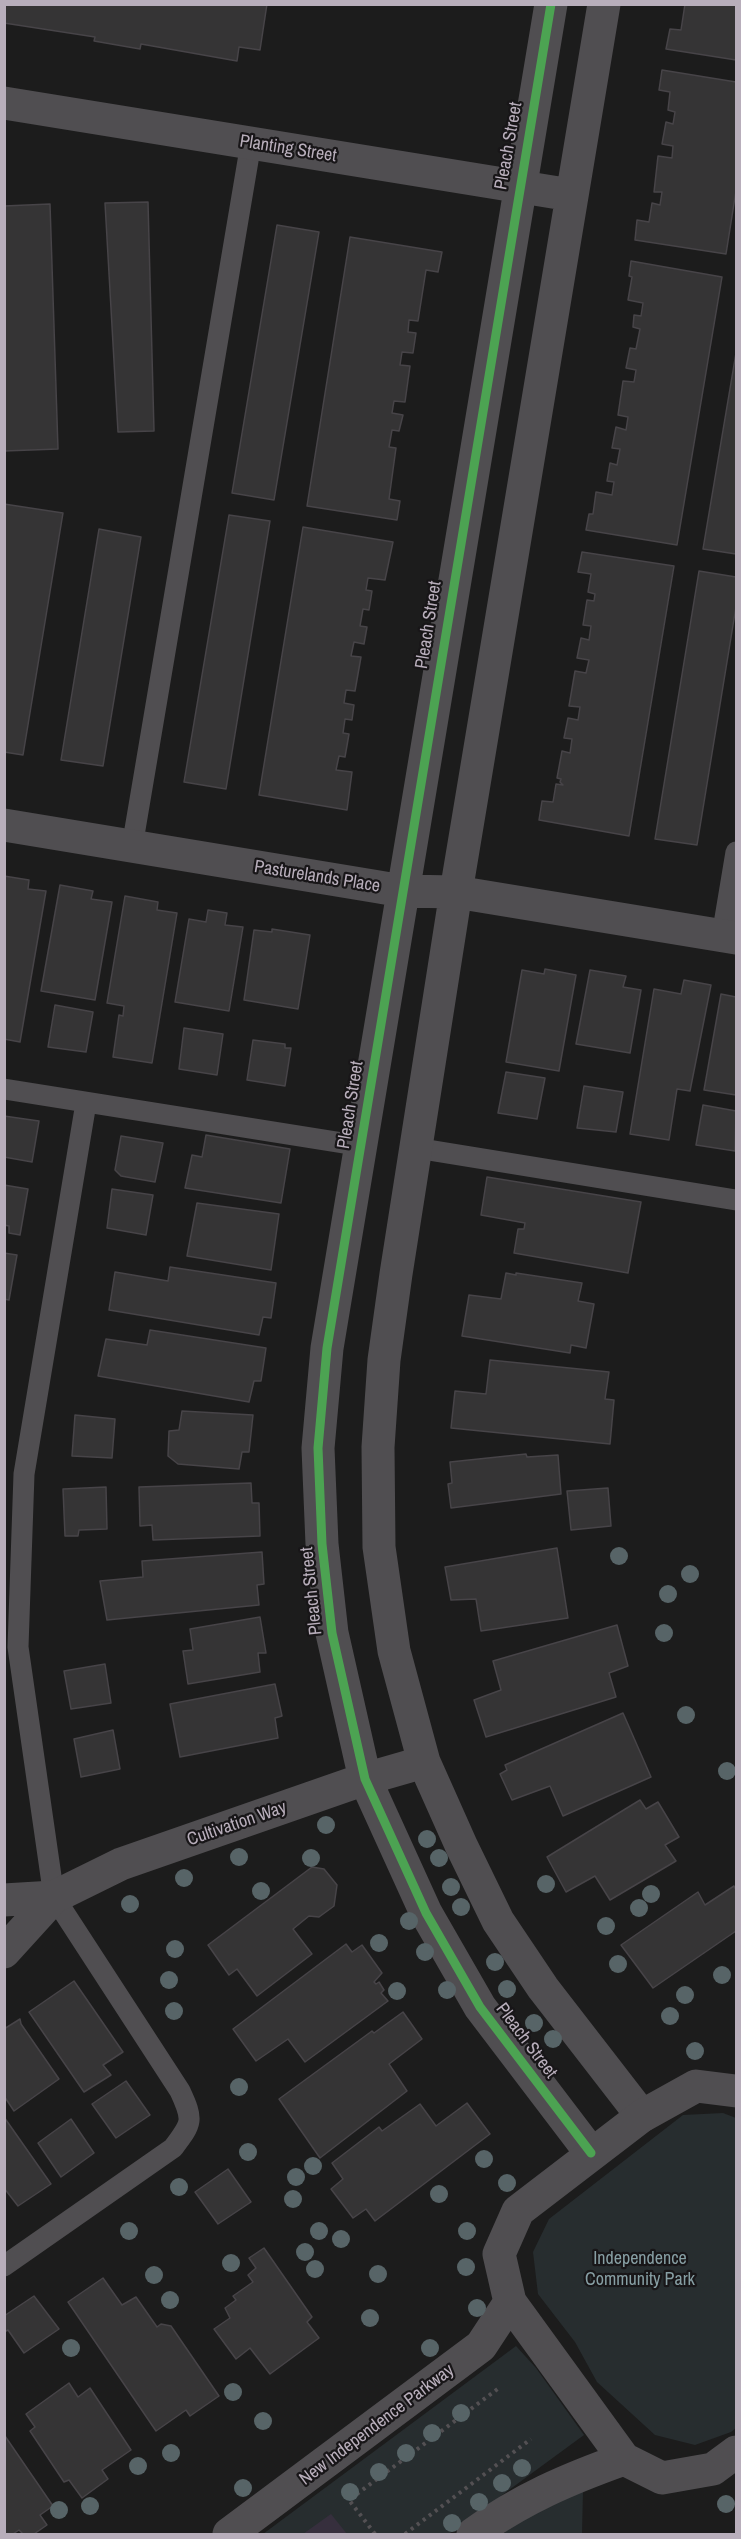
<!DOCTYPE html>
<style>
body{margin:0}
#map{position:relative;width:741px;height:2539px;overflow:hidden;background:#1c1c1c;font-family:"Archivo Narrow",sans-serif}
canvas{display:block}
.frame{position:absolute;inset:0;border:6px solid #b8aebb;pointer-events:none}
</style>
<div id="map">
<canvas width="741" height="2539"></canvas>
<div class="frame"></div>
</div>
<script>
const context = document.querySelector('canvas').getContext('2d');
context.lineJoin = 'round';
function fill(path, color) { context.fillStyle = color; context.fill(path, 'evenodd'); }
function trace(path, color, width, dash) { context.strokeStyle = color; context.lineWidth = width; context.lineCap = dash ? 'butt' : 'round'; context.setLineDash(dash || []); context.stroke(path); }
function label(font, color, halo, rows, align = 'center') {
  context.font = font + ' "Archivo Narrow",sans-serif'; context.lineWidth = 4.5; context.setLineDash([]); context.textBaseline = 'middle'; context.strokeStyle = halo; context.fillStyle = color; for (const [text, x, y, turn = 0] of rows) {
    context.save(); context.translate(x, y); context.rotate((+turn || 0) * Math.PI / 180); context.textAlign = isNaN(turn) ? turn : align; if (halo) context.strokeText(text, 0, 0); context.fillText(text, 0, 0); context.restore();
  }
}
const green = new Path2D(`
 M723,2113l13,5v310l-5,4 -36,13 -40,-10 -58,-53 -22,-40 -37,-48 -5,-42 16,-33 134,-104z
 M516,2346l20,22 48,67 -135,99h-186z
 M583,2490l-1,44h-78l10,-17z`);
const water = new Path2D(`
 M331,2514l16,20h-44z`);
const building = new Path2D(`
 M4,4h263l-7,46 -21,-3 -2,14 -96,-17 -1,5 -46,-8 1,-4 -91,-14z
 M685,4h51v56l-70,-11 4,-20 11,1z
 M662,70l74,12v109l-10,63 -91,-14 2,-20 12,2 3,-19 8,2 2,-13h-8l4,-36 14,2 1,-12 -11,-2 4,-22 7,2 2,-12 -7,-2 2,-18 -11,-2z
 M148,202l6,229 -36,1 -13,-229z
 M50,204l8,245 -54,2v-245z
 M277,225l42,7 -45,268 -42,-7z
 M350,237l92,15 -4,20 -12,-2 -8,51 -9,-1 -1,12 8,1 -3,20 -11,-1 -2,13 10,1 -5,36 -11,-1 -2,12 11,2 -4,16 -7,-1 -3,17 7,1 -7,51 11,2 -3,19 -90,-14z
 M631,261l91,16 -45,268 -91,-15 3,-16h4l3,-22 16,3 2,-13 -7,-1 3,-18 7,2 3,-16 -8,-1 4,-21 10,3 2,-13 -10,-2 5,-34 11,1 2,-12 -10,-2 4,-20 6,1 4,-20 -7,-2 1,-12 7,1 2,-13 -15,-3 4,-23 -3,-1z
 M736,353v201l-33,-5z
 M4,504l59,9 -40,242 -19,-3z
 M229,515l41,6 -44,268 -42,-7z
 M303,527l90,15 -8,38 -17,-2 -2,12 6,1 -3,19 -6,-1 -3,17 7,1 -3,17 -10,-2 -3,14 10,1 -6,34 -9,-1 -2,13 10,2 -2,15 -7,-1 -2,14 6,1 -4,23 -6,-1 -3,14 16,2 -5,38 -88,-15z
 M99,529l42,8 -38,229 -42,-6z
 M582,552l92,14 -45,270 -90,-16 3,-19 11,1 3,-18 7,1 -3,-3 1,-3 -4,-1 5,-27 8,2 2,-14 -8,-1 4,-20 10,2 2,-13 -11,-1 6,-35 11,2 3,-13 -12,-2 4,-20 8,2 2,-14 -8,-1 4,-25 7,1 1,-7 -7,-2 3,-18 -13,-2z
 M699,571l37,6v30l-39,238 -42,-6z
 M4,876l25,4 -1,9 18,2 -26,151 -16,-3z
 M60,885l33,6 -2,8 21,3 -17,98 -54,-9z
 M125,896l33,6 -1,8 20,3 -25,150 -39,-6 6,-42 4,1 1,-10 -17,-3z
 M208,910l19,3 -2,12 18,2 -14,84 -54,-9 14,-83 17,3z
 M272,929l38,6 -12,74 -54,-9 10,-70 18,2z
 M545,969l31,6 -17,96 -53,-9 16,-92 22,4z
 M590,970l36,6 -3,11 18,3 -11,63 -54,-9z
 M684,980l27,5 -21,106 -13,-2 -8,51 -39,-6 24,-145 27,5z
 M721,994l15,3v98l-32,-5z
 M55,1005l38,7 -7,40 -38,-5z
 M184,1028l39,6 -6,41 -38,-6z
 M253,1040l32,4v4h6l-6,38 -38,-6z
 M506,1072l39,6 -8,41 -39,-6z
 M584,1086l39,6 -7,40 -39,-4z
 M703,1105l33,6 -1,40 -39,-6z
 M4,1116l35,5 -7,41 -28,-5z
 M206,1135l84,14 -9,54 -96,-15 7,-33 10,2z
 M121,1136l42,7 -8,39 -34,-6 -6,-6z
 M487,1177l154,25 -13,71 -114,-20 4,-24h6l1,-6 -44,-8z
 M4,1185l24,4 -8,46 -11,-2v-7l-5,-1z
 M112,1189l41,6 -7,40 -39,-7z
 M197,1203l82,11 -8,56 -84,-14z
 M4,1253l13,2 -8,45 -5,-1z
 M170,1267l106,16 -5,35 -8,-1 -4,18 -150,-25 6,-38 53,9z
 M506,1273l10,2v-2l66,10 -4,18 16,3 -8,44 -15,-3 -1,8 -108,-17 7,-41 32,4z
 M150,1330l116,18 -5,33h-7l-5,21 -151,-26 8,-37 41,6z
 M490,1360l119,12 -4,27 9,1 -4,44 -159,-16 4,-37 31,3z
 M182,1411l71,4 -4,37h-7l-3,17 -61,-5 -10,-8 1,-25 10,-1z
 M75,1415l40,4 -3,39 -40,-2z
 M526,1454l1,3 31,-2 3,39 -110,14 -3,-24 4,-1 -2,-21z
 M251,1483l1,20h7l1,33 -107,4 -1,-15 -12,1 -1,-39z
 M106,1487l1,42 -28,1 -1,6h-13l-2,-47z
 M608,1488l3,38 -40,4 -4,-39z
 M557,1548l11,70 -87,13 -5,-32 -25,1 -6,-33z
 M262,1552l2,32 -7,1 2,20 -152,15 -7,-39 43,-4 -1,-16z
 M260,1617l6,36h-8l2,19 -72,12 -5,-33 10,-1 -3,-21z
 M617,1625l11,41 -19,7 7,24 -130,40 -12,-37 27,-10 -8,-29z
 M105,1664l6,39 -40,6 -7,-38z
 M275,1684l7,32 -7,2 3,20 -98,19 -10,-53z
 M623,1713l28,64 -88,39 -13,-30 -38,14 -12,-26 7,-4 -2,-5z
 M113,1730l7,39 -39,8 -7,-38z
 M640,1800l6,9 12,-7 21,35 -14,8 11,16 -66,39 -15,-24 -29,16 -19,-35z
 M312,1867l12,2 13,16 -3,21 -15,11 -10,-1 -16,13 19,25 -55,42 -20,-27 -8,6 -21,-30z
 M734,1886l2,4v41l-83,57 -32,-43 77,-53 7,13z
 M346,1944l6,8 10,-7 20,28 -8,9 2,2 3,-2 5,8 -3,3 7,8 -83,61 -17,-23 -32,22 -23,-32z
 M74,1981l49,71 -20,13 8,10 -27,17 -55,-80z
 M403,2012l19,27 -33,25 18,27 -87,67 -41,-59 93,-68 2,2z
 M20,2019l1,5 38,55 -45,32 -10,-15v-67z
 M126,2081l24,34 -34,23 -24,-34z
 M467,2103l23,31 -115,87 -9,-12 -13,9 -22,-29 12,-10 -11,-16 47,-36 3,4 38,-27 16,22z
 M4,2117l47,67 -33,22 -14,-18z
 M71,2119l23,34 -33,24 -23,-34z
 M228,2169l23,33 -33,22 -23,-32z
 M264,2248l48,69 -5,5 12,16 -49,36 -20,-26 -14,11 -22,-30 16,-11 -5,-10 11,-8 -3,-4 20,-14 -5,-7 8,-7 -7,-10z
 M103,2278l19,27 14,-8 21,30 4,-3 10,2 48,70 -29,20 -4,-6 -30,21 -88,-129z
 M34,2296l25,33 -35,24 -16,-23 -4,2v-16z
 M69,2383l9,14 12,-9 41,62 -29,20 6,9 -26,19 -13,-18 -5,2 -34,-51 5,-4 -9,-13z
 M5,2436l48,70 -13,9 7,10 -13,9h-11l-4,-4 -6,4h-9z`);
const path = new Path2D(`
 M375,2534l-26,-34 150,-112
 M405,2534l126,-95`);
const service = new Path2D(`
 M132,847l119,-704
 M722,936l14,-84
 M4,1089l358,57
 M416,1148l320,52
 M4,2266l169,-118c19,-25 21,-27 7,-57l-126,-194 -36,-250 6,-173 62,-371`);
const minor = new Path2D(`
 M551,4l-224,1344 -9,100 4,96 10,89 33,146 61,134 54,94 111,146
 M604,4l-148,888 -60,382 -12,86 -6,87 1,100 15,104 30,111 37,83 37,76 45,67 99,128
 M4,103l567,92
 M4,825l375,62 23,4 54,1 280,46
 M4,1900l50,-3
 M4,1952l50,-55 67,-33 244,-85 59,-17`);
const tertiary = new Path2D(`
 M736,2091l-40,-5 -54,30 -124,95 -19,43 11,48 114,157 38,19 51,-9 23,-17
 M229,2534l252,-188 29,-44
 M473,2534c48,-35 95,-55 151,-75`);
const cycleway = new Path2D(`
 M551,4l-224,1344 -9,100 4,96 10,89 33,146 61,134 54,94 111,146`);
const trees = [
 [619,1556],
 [690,1574],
 [668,1594],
 [664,1633],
 [686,1715],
 [727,1771],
 [326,1825],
 [427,1839],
 [239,1857],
 [311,1858],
 [439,1858],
 [184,1878],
 [546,1884],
 [451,1887],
 [261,1891],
 [651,1894],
 [130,1904],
 [461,1907],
 [639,1908],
 [409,1921],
 [606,1926],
 [379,1943],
 [175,1949],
 [425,1952],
 [495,1962],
 [618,1964],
 [722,1975],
 [169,1980],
 [507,1989],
 [447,1990],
 [397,1991],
 [685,1995],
 [174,2011],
 [670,2016],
 [534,2023],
 [553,2039],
 [695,2051],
 [239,2087],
 [248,2152],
 [484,2159],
 [313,2166],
 [296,2177],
 [507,2183],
 [179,2187],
 [439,2194],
 [293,2199],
 [129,2231],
 [319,2231],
 [467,2231],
 [341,2239],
 [305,2252],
 [231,2263],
 [466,2267],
 [315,2269],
 [378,2274],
 [154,2275],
 [170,2300],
 [477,2308],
 [370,2318],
 [71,2348],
 [430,2348],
 [233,2392],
 [461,2413],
 [263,2421],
 [432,2433],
 [171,2453],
 [406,2453],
 [138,2466],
 [522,2468],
 [379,2472],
 [502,2483],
 [243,2488],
 [350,2492],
 [479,2502],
 [726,2504],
 [90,2506],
 [59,2510],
 [452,2523]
];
const streetNames = [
 ["Pleach Street",509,146,-80],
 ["Planting Street",288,149,9],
 ["Pleach Street",429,625,-81],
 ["Pasturelands Place",317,877,9],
 ["Pleach Street",351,1105,-81],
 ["Pleach Street",312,1591,-96],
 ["Cultivation Way",237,1824,-19],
 ["Pleach Street",526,2041,53],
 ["New Independence Parkway",377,2425,-37]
];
const parkNames = [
 ["Independence",640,2259],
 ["Community Park",640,2280]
];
fill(green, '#272d2f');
fill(water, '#362f3d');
fill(building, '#353435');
trace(building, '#474448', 1.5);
trace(path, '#535053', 4, [3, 4.5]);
trace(service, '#504e51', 21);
trace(minor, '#504e51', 33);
trace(tertiary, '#504e51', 33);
trace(cycleway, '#4ca352', 9);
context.fillStyle = '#576467';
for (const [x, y] of trees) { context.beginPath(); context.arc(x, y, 9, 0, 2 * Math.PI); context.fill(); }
label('18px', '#b8aebb', '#181618', streetNames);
label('18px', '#879fa4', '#181618', parkNames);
</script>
